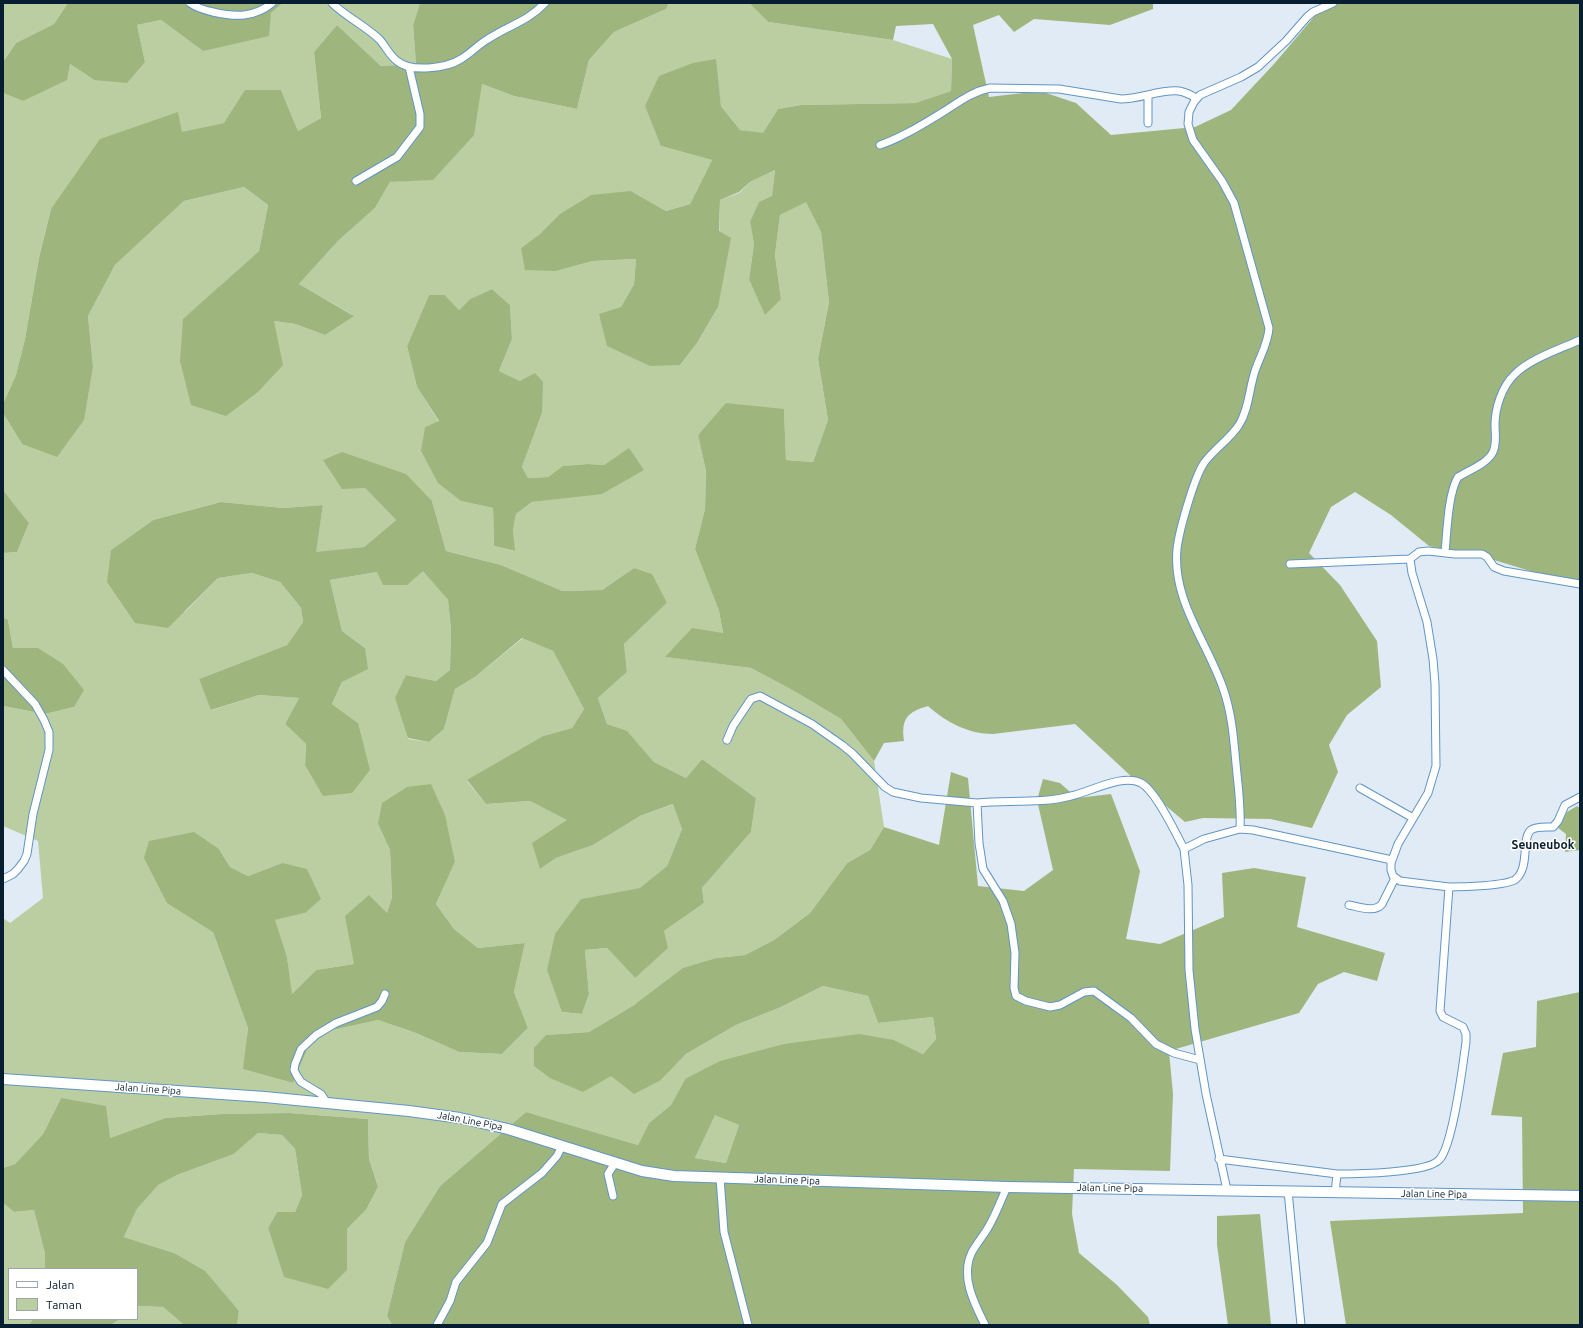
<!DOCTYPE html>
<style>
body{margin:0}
#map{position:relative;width:1583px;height:1328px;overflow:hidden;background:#e0ebf5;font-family:Ubuntu,sans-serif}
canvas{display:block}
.frame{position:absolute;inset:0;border:4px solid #071e30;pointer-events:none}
.legend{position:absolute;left:8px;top:1268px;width:130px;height:52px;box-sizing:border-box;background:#fff;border:1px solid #9ca5ac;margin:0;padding:5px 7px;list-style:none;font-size:12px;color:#071e30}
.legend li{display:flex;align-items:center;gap:8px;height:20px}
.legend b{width:20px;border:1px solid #9ca5ac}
</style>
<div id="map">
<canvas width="1583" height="1328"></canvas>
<div class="frame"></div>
<ul class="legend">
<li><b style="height:5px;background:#fff"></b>Jalan</li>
<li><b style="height:11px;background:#bbcea1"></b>Taman</li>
</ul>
</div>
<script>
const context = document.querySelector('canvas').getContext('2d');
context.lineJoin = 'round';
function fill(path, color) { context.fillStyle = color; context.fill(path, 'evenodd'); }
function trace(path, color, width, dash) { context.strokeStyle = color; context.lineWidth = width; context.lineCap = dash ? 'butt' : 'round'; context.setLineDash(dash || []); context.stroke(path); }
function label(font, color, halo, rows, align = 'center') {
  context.font = font + ' Ubuntu,sans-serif'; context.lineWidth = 3; context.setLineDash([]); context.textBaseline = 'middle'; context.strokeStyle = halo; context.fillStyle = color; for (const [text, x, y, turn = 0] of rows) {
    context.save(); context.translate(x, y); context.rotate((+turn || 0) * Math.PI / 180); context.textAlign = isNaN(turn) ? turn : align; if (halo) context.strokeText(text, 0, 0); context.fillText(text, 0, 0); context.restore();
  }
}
const green = new Path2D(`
 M3,3h65l-14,21 -38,19 -13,19z
 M283,3h137l-7,22 3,39 -35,2 -44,-41 -23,27 7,66 -23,13 -17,-41 -57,33 -43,10 -3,-20 -127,96 -12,49 -14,81 -9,36 -13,29v-311l20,8 47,-37 24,16 51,-18 -8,-37 24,-5 42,31 68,-38z
 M669,3h80l19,19 125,18 59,19 -1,32 -36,12 -114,2 -23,4 -15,25 -23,-4 -19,-24 -6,-47 -54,87 51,14 -22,44 -24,7 -35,-20 -90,42 -20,15 35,23 37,-10 43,-2 -2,25 -13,23 59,58 17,-22 21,-36 2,-107 19,-7 11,-11 25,-12 -3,27 -22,25 4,22 -5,35 32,20 -6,-44 5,-40 26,-14 15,31 8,70 -11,57 10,61 -15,42 -27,-2 -2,-51 -86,25 8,37 -1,38 -10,40 24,62 4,23 -57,23 85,11 43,23 47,28 33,42 10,66 -14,23 -23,13 -37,50 -36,27 -29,15 -28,3 -83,47 -45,27 -43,3 65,41 50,4 25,-26 50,-29 45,-18 42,-21 45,10 10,27 55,-6 3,22 -13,15 -29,-14 -209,39 -14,26 -22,18 -11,22 -112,-33 -86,74 -35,56 -18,74 5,9h-155l2,-14 -65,-58 -50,-16 13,-28 20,-24 20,-10 57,-21 24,-21 24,2 13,14 7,46 -7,17h-18l-9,16 16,48 63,-6v-41l19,-19 12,-23 -9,-28 -1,-40 -79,-6 -67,1 -57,4 -55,20 -49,-40 -18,36 -28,30 -12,4v-250l7,5 33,-25 -5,-57 -35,-15v-120l42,8 29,-7 -61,-59 -5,-28 -5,-3v-64l14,-1 12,-29 -26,-33v-77l19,31 71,-78 -5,-50 27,-51 69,-64 60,-14 24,18 -9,46 -39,35 54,35 21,3 30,11 28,-20 -54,-31 39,-43 37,-33 15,-26 43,-3 49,-95 32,12 63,13 12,-49 25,-28 52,-23zM492,289l18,16 2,34 -13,32 21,10 22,32 -20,54 6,11 20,-1 16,-11 24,-2 16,1 25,-16 -69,49 -28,4 -16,12 -3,16 1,21 -20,-5 -1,-38 -32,-7 -36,-74 14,-5 -22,-35 -10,-41 22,-51h16l14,15 11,-11zM365,488l67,13 14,50 55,14 60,26 41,-1 32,-22 33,35 -43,41 3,28 -29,26 9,26 20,8 27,30 32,16 16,-19 54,39 -5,34 -49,56 2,15 -40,28 -29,47 -28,-30 -22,2 4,44 -7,20 -20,-2 19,-113 59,-10 27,-23 15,-37 -8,-25 -34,12 -47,29 -37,13 -16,11 28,-49 -38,-19 -44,3 -19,-23 76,-45 29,-8 12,-19 -31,-58 -30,-13 -48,39 -20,12 -11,40 -15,13 -21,-3 -2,-64 30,6 14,-11 1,-40 -3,-30 -25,-30 -46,2 -47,8 12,51 23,17 -23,34 -10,22 26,19 -53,42 1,-21 -21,-20 14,-26 -40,-3 -47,15 -13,-31 88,-34 16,-23 -2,-14 -21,-26 -28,-9 -34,5 -33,34 -74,-62 42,-30 68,-18 62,6 40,-3 -8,48 49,-6 32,-27zM378,824l77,38 -19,42 18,25 24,19 47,-5 -11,49 14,36 -26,26 -43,-2 -43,-19 -38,-13 -45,10 -24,15 -16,38 -49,-14 4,-41 -35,-96 6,-83 11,18 18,9 34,-13 23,50 -31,7 13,37 4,38 25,-25 38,-6 33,-51 5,-16 -2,-47z
 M715,1114l24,11 -13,38 -31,-5z
 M3,1203l11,9 20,-2 11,44v15h-36v50h24l-4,6h-26z
 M137,1306l26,1 21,18h-73l9,-6h17z`);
const forest = new Path2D(`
 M68,3h215l-12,10 -2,23 -66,15 -42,-31 -24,5 8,37 -18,21 -33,-3 -24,-16 -3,16 -44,21 -20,-8v-31l13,-19 38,-19z
 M420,3h249l-3,6 -52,23 -25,28 -12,49 -63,-13 -32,-12 -8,51 -41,45 -43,2 -15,26 -37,33 -39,43 55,32 -29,19 -30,-11 -21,-3 9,44 -25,27 -32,24 -35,-11 -11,-44 3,-42 76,-68 9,-46 -24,-18 -60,14 -69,64 -27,51 5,50 -9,54 -27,37 -35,-13 -19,-31v-9l13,-29 9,-36 14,-81 12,-49 49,-70 78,-27 4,20 42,-9 21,-33h36l17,41 23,-13 -7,-66 23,-27 44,41 35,-2 -3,-39z
 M749,3h404v6l-43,16 -76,-6 -20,13 -15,-17 -26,10 16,72 51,-6 36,12 35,32 84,-8 36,-17 43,-46 44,-52 13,-9h249v583l-96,-29 -55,-11 -38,-31 -36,-23 -24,15 -22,46 31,32 37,56 4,46 -34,28 -18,30 9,27 -26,56 -42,-9 -67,-1 -18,4 -51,-43 -59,-55 -82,10c-25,0 -47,-12 -65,-28 -21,6 -27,13 -24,35l-20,2 -10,18 -33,-42 -47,-28 -43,-23 -86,-11 27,-29 31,5 -4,-22 -24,-62 10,-40 1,-38 -8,-36 28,-32 58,6 2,51 27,2 15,-42 -10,-61 11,-57 -8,-70 -15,-30 -26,13 -5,40 6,44 -16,16 -16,-36 5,-35 -4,-22 9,-20 13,-6 3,-26 -25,12 -11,10 -19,8 -1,31 12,7 -13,69 -21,36 -17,22 -30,1 -43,-20 -8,-32 22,-7 13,-23 2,-25 -43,2 -37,10 -31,-1 -4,-22 20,-15 19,-19 31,-19 40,-4 35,20 24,-7 22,-44 -51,-14 -16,-40 14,-30 34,-13 23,-4 5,47 19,24 23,3 15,-24 23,-4 114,-2 36,-12 1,-32 -19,-35 -37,2 -3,14 -125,-18z
 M492,289l18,16 2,34 -13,32 21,10 15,-8 8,9 -1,31 -20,54 6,11 20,-1 15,-11 25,-2 16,1 25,-17 15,22 -42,24 -70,8 -16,12 -3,16 2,21 -21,-5 -1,-38 -32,-7 -23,-18 -17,-32 4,-24 14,-6 -22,-34 -10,-41 22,-51h16l14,15 11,-11z
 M342,452l64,22 26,27 14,50 55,14 61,26 40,-1 32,-22 18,6 15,29 -43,41 3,28 -29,26 9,26 20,7 27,31 32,16 16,-19 54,39 -5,34 -49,56 2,15 -40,28 4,17 -33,30 -28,-30 -22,2 4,44 -7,20 -20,-2 -15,-42 8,-36 26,-35 59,-11 27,-22 15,-37 -9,-25 -33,12 -47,29 -37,13 -16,11 -8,-26 35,-23 -37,-19 -44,3 -19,-24 76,-44 29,-8 12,-19 -31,-58 -31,-13 -47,39 -20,12 -11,40 -15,13 -21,-4 -13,-40 11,-23 30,6 14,-11 1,-40 -3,-30 -25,-29 -16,14h-24l-6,-13 -47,8 12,51 23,17 3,21 -26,13 -10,22 26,19 12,47 -18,23 -29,3 -18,-31 1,-21 -21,-20 14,-26 -40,-3 -48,15 -12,-31 88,-34 16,-23 -2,-14 -21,-26 -28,-9 -34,5 -50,50 -33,-5 -28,-41 4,-32 42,-30 68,-18 62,6 40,-3 -7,47 48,-5 32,-27 -31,-32 -23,1 -19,-29z
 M3,490l26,33 -12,29 -14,1z
 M3,617l5,3 5,28h25l25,16 21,26 -10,17 -29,7 -42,-8z
 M951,772l17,6 10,108 46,5 29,-21 -16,-70 6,-21 17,4 17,15 34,-4 29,77 -14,68 34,5 64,-27 -2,-44 32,-5 52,9 -9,50 88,26 -8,28 -33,-9 -26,12 -19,29 -130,38 4,43 -3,77 -96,-2 -2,45 7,39 38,32 31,32 2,8h-758l-5,-9 18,-74 35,-56 86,-74 112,33 11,-22 22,-18 14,-26 35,-18 64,-17 75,-10 35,6 29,14 13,-15 -3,-22 -55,6 -10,-27 -45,-10 -42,21 -45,18 -50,29 -25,26 -27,14 -23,-18 -28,16 -33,-14 -16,-12v-18l12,-13 43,-3 45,-27 49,-37 34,-10 28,-3 29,-15 36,-27 37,-50 23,-13 14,-23 55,18zM715,1115l24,10 -13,38 -31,-5z
 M431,784l14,31 10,47 -19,42 18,25 24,19 47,-5 -11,49 14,36 -26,26 -43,-2 -43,-19 -38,-13 -45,10 -24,15 -16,38 -50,-14 5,-41 -35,-96 -46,-29 -23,-45 5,-17 45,-9 25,17 11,18 18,9 34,-13 25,6 14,30 -16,14 -30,7 12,37 5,37 24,-24 38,-6 -9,-48 24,-21 18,18 5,-16 -2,-47 -12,-26 4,-21 25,-16z
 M1577,806l3,2v42l-15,2 1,-18 -8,-6 9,-16z
 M1580,992v333h-234l-16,-104 193,-8 -1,-96 -31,-2 12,-62 33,-6 1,-46z
 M61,1098l45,8 4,32 55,-20 57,-4 67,-1 79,6 1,40 9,28 -12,23 -19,19v41l-19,19 -44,-12 -16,-49 9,-16h18l7,-17 -7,-46 -13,-14 -24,-2 -24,21 -57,21 -19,10 -21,24 -13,28 50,16 31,18 34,40 -2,14h-53l-21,-18 -26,-1v-37h-92v-15l-11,-44 -20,2 -11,-9v-35l12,-4 28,-30z
 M1260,1214l11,111h-43l-11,-80v-29z
 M33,1319h87l-9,6h-82z`);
const minor = new Path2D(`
 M190,3c7,5 14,7 23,9 22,5 41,6 59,-9
 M332,3c14,14 34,23 48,37 6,7 10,16 17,21 14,12 50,7 64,-2 10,-6 18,-15 27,-20 21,-14 39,-17 57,-36
 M1148,96v27
 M880,145c23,-8 43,-21 63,-33 16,-10 28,-20 47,-24l69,1 62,10c19,0 40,-10 58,-8 6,1 12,4 17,7
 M356,181l41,-24 23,-30v-13l-11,-47
 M1445,552c2,-19 3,-59 13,-75 11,-7 29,-13 35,-25 4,-8 2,-18 2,-27 0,-17 7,-39 20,-51 15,-15 45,-25 65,-34
 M1290,564l120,-5
 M3,670l32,34 9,16 5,12v18l-16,64 -6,40 -3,7 -6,8 -5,5 -10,5
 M727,740l6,-14 18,-27 9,-3 52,28 30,21 10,8 33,34 8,5 28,6 56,5
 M1360,788l53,30
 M1240,829l13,1 139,30
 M1184,849c-8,-16 -29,-59 -43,-66 -18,-10 -51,9 -70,13 -30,8 -63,4 -94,7l2,40 4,26 20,32 8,23 4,29 -1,35 2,8 10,5 24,6 10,-2 24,-13 10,-1 37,27 25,26 18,9 26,7
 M1449,887l-49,-6 -7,-5 -2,-6v-7l7,-19 30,-51 8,-27 -1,-82 -2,-25 -6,-37 -15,-49 -2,-14 9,-7 9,-1 27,3h27l5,3 7,10 10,4 76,13
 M1349,905c10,2 26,8 33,-1l13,-26
 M327,1103l-6,-9 -20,-12 -4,-6 -3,-6 1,-6 6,-15 15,-14 20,-12 41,-16 5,-6 3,-7
 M1219,1159l118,15
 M720,1178l4,54 24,93
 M1227,1190l-21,-96 -11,-65 -6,-59 -1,-85 -4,-36 20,-10 36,-10c1,-19 -1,-37 -3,-55 -3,-29 -4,-58 -14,-86 -16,-46 -51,-88 -46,-139 2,-18 17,-71 27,-86 10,-14 25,-23 35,-38 10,-16 10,-36 16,-54 5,-15 13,-27 14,-43l-35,-125 -12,-22 -29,-41 -5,-16 1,-12 5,-10 6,-7 41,-18 17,-10 28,-26 21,-24 6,-5 20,-9
 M1288,1191l13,134
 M1335,1193l2,-19c19,0 90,-1 102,-14 14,-14 24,-96 27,-118v-8l-3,-7 -20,-10 -3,-6 9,-124c13,0 58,-1 67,-8 14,-12 5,-41 15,-49 5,-4 16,-3 22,-3l5,-6 7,-16 15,-8
 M613,1196l-5,-22 7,-11
 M437,1325l13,-24 6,-19 31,-39 15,-39 40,-31 15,-17 5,-10
 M985,1325c-11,-22 -25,-49 -13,-73 5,-9 12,-17 17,-26 7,-12 12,-26 18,-39`);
const secondary = new Path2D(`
 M3,1079l262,18 144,14 51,7 48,11 134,42 32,5 333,11 573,9`);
const streetNames = [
 ["Jalan Line Pipa",148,1089,4],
 ["Jalan Line Pipa",470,1121,11],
 ["Jalan Line Pipa",787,1180,2],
 ["Jalan Line Pipa",1110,1188,1],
 ["Jalan Line Pipa",1434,1194,1]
];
const quarterNames = [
 ["Seuneubok",1543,845]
];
fill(green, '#bbcea1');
fill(forest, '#9eb67e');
trace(minor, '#6095c5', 9);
trace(secondary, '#6095c5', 12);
trace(minor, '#fff', 7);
trace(secondary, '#fff', 10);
label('10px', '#071e30', '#fff', streetNames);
label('bold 12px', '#071e30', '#fff', quarterNames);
</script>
